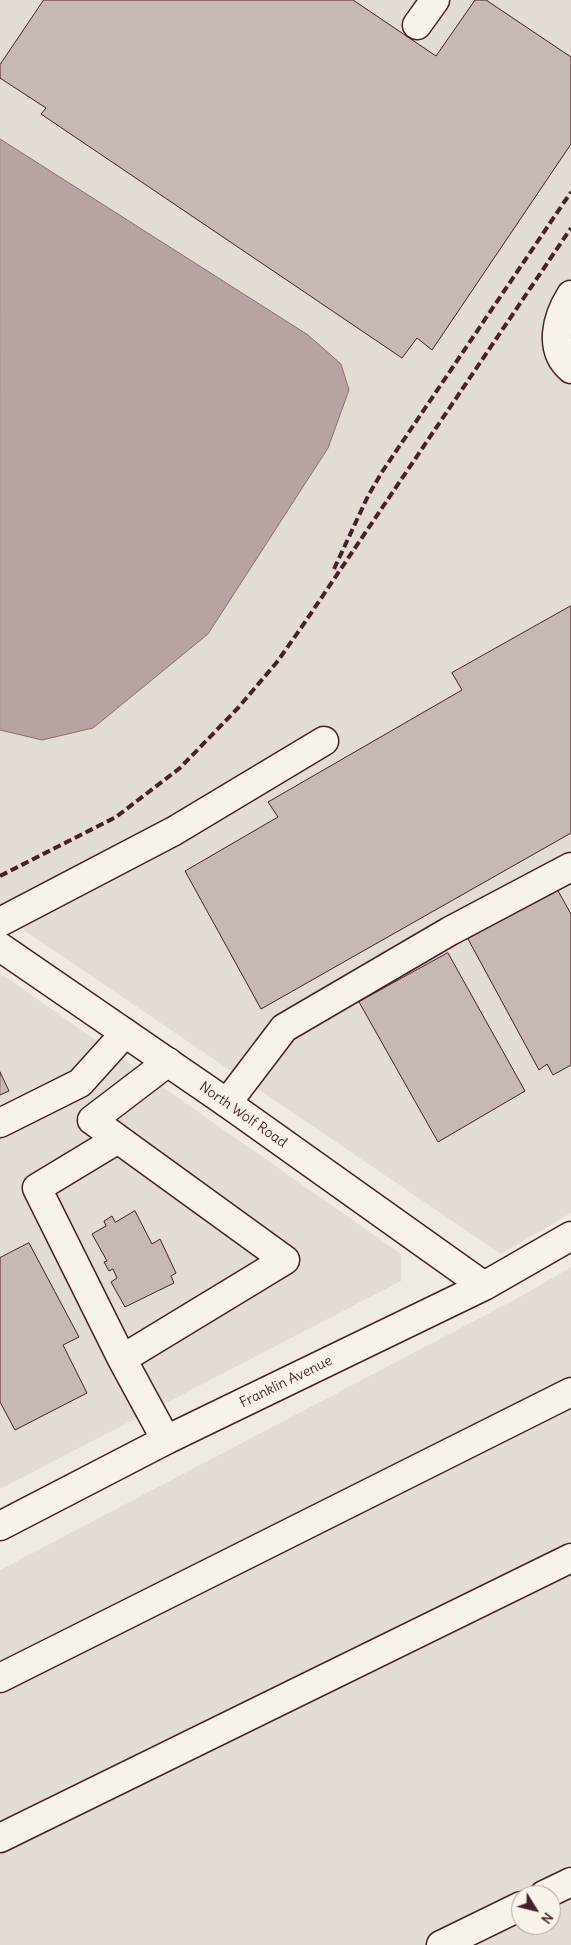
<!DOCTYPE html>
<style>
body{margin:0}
#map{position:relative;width:571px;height:1945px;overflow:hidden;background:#f0ebe0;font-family:Delius,sans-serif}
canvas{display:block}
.north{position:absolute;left:511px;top:1885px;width:50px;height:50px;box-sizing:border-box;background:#f7f3e8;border:1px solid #b29e9c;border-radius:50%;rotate:126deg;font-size:14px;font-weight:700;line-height:20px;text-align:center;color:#4a1f2b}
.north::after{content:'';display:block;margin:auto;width:18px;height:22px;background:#4a1f2b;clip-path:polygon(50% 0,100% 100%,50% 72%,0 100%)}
</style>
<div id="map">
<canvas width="571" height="1945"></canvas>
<div class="north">N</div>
</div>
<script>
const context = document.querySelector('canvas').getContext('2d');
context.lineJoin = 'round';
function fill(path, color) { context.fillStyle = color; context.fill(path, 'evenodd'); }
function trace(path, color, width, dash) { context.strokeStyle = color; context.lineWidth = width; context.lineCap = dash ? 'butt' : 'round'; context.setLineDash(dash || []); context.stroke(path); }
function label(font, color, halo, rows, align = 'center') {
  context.font = font + ' Delius,sans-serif'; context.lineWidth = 4.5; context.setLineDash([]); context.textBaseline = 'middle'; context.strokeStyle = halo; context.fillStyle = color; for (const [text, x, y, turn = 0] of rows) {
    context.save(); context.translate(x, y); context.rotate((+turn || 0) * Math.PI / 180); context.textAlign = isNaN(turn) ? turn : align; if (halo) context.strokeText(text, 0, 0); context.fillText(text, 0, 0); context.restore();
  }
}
const built = new Path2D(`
 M0,0h571v1213l-70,41 -501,-340z
 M0,973l401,281v27l-401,208z
 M571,1267v678h-571v-375l516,-271zM521,1895h30v30h-30z`);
const water = new Path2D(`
 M0,139l308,196 33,29 8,26 -21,58 -120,186 -115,94 -51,12 -42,-10z`);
const building = new Path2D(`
 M44,0h309l83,56 39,-56h11l85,57v87l-139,206 -15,-12 -15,20 -361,-244 5,-6 -46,-30v-13z
 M571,606v227l-310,176 -76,-138 93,-54 -10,-15 194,-112 -10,-17z
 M557,889l14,25v151l-18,10 -6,-11 -8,6 -71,-131z
 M448,953l77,138 -87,51 -79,-140z
 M0,1072l9,19 -9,4z
 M135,1211l17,33 8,-5 16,34 -5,3 3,7 -49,24 -14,-25 6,-4 -4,-9 -4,2 -5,-9 3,-1 -15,-27 14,-8 -2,-5 8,-5 3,6z
 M29,1243l50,94 -16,8 24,48 -72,37 -15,-28v-144z`);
const minor = new Path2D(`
 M417,25l18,-25
 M571,295c-14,22 -23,54 0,74
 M0,922l174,-91 150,-90
 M227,1103l57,-75 166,-97 121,-64
 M0,1123l80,-40 45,-50
 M118,1139l167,121 -163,99
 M166,1440l-44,-81 -85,-171 81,-49 -26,-19 76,-58
 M0,1678l571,-286
 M0,1838l571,-280
 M544,1895l27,-13
 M441,1945l80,-39`);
const major = new Path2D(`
 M0,947l227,156 257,183
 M0,1526l166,-86 318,-154 87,-50`);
const rail = new Path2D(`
 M334,569l34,-73 14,-24 189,-280
 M0,876l116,-59 64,-49 58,-60 39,-46 24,-34 270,-400`);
const streetNames = [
 ["North Wolf Road",243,1115,35],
 ["Franklin Avenue",286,1382,-26]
];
fill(built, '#e3dcd2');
fill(water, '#b7a4a2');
trace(water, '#8b6f72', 1);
fill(building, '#c6b8b3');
trace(building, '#4a1f2b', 1);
trace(minor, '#4a1f2b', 31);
trace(major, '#4a1f2b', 31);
trace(minor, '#f7f3e8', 28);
trace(major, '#f7f3e8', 28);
trace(rail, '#4a1f2b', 4, [8, 4]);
label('14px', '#4a1f2b', '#f7f3e8', streetNames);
</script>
